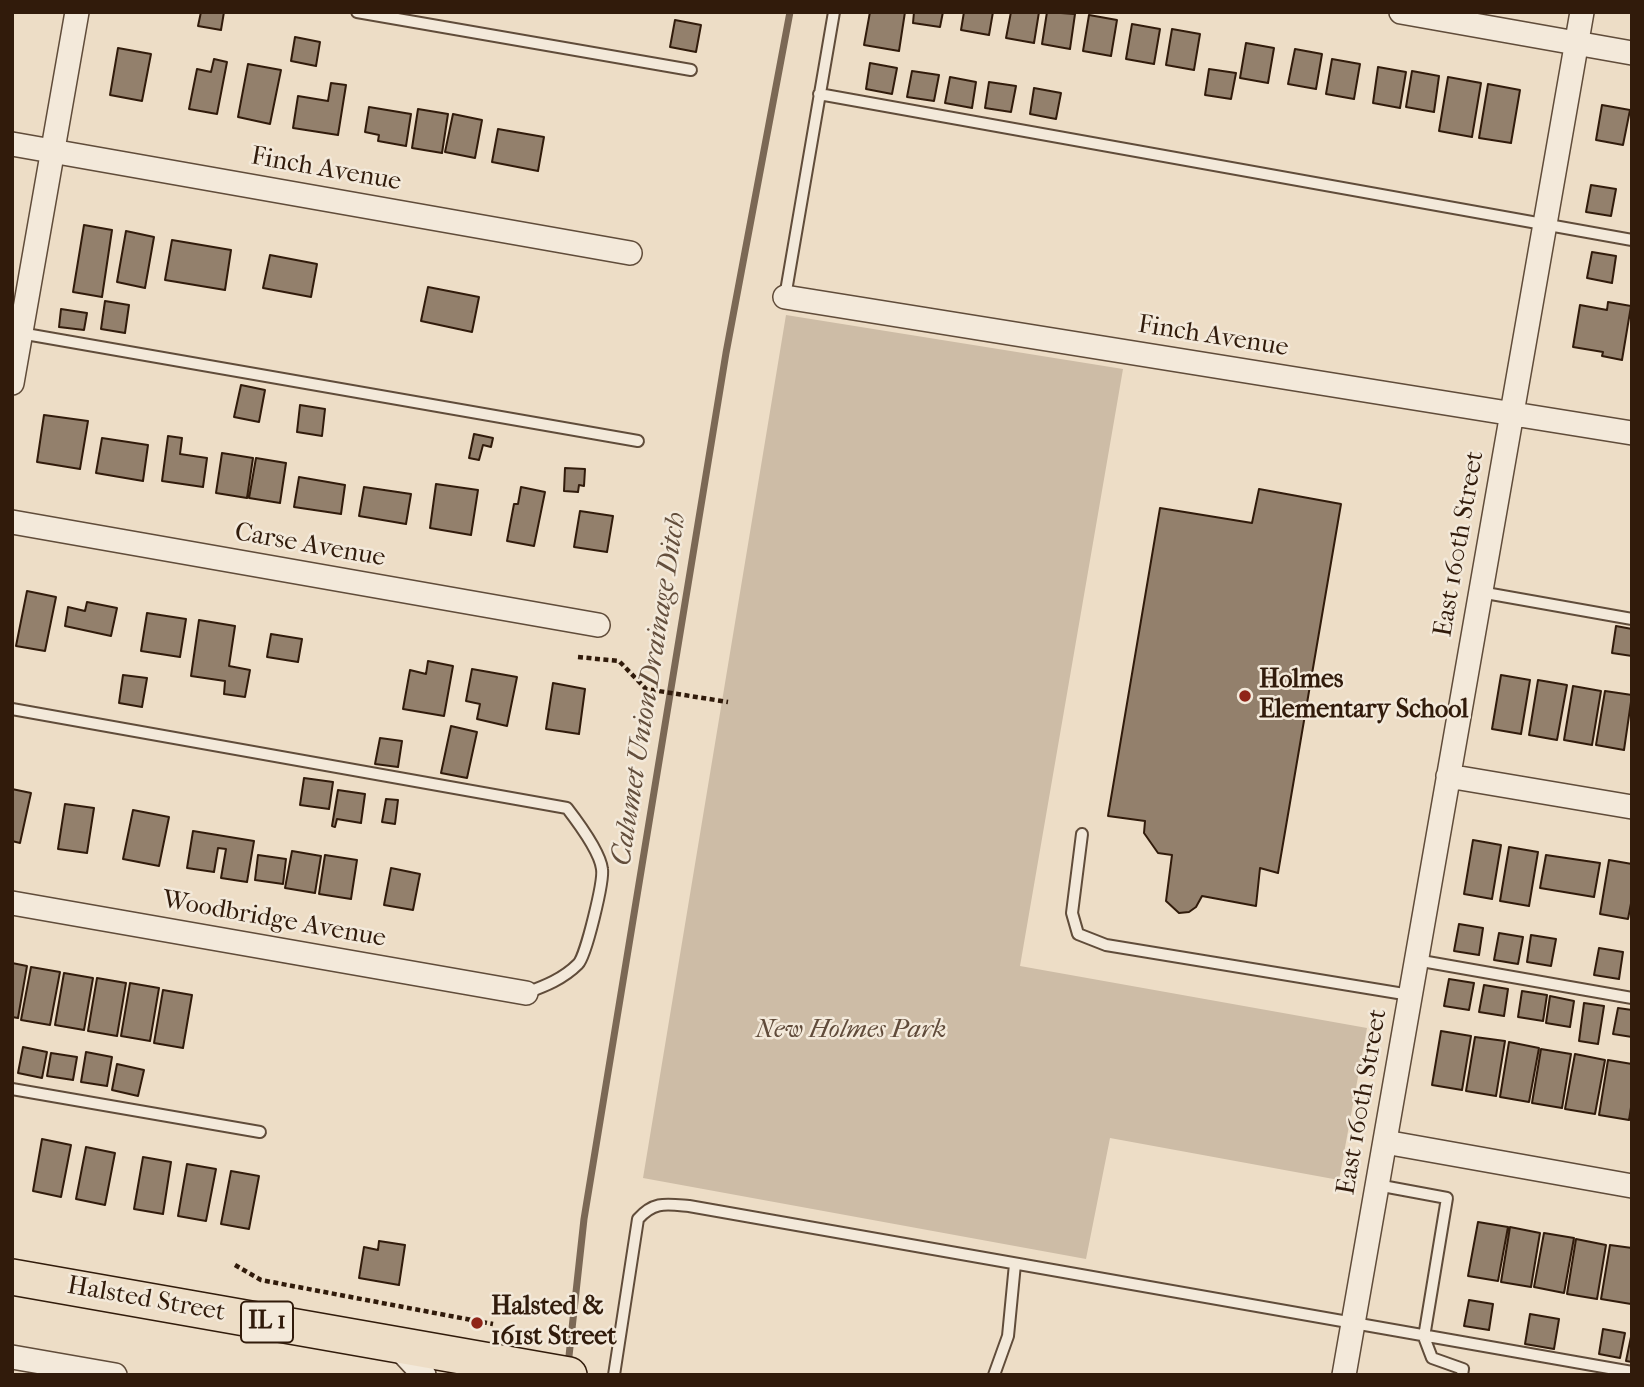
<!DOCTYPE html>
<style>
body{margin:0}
#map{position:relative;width:1644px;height:1387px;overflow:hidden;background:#edddc6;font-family:"IM FELL French Canon",serif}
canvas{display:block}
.frame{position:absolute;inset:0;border:14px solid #311b0b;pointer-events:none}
</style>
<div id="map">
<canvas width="1644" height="1387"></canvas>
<div class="frame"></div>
</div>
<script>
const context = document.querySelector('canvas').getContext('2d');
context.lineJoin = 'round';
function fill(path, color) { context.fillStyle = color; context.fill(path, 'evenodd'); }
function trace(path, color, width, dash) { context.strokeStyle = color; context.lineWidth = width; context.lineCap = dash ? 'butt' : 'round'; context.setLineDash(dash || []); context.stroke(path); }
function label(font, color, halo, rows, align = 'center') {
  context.font = font + ' "IM FELL French Canon",serif'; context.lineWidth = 5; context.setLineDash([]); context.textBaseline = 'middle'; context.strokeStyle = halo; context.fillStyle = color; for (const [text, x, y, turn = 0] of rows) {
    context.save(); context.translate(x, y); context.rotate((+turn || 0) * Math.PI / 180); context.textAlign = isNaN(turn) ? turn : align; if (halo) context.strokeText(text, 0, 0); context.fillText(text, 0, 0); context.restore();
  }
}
const green = new Path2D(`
 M786,315l337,54 -103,597 347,62 -28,152 -229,-42 -24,121 -443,-81z`);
const stream = new Path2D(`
 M568,1365l16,-146 142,-866 64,-341`);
const building = new Path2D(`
 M201,12h23l-3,18 -23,-4z
 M870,12h35l-6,39 -35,-6z
 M914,12h29l-3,15 -27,-4z
 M964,12h29l-4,23 -28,-5z
 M1011,12h28l-5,31 -28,-5z
 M1047,12l28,2 -5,35 -28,-5z
 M1089,15l28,5 -6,36 -28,-5z
 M675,20l26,5 -5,27 -26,-5z
 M1132,24l28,5 -6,35 -28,-5z
 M1172,29l28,5 -6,36 -28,-5z
 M295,37l25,5 -4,24 -25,-5z
 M1246,43l28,5 -6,35 -28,-5z
 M118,48l33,6 -9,47 -32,-6z
 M1295,49l27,5 -6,35 -28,-5z
 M214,59l13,3 -10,52 -28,-5 8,-40 14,3z
 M1332,59l28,5 -6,35 -28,-5z
 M870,63l27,5 -5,26 -26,-5z
 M248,64l33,6 -11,54 -32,-7z
 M1378,67l28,5 -6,36 -27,-5z
 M1209,69l27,4 -5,26 -26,-4z
 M912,71l27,4 -5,26 -27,-4z
 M1412,71l27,5 -5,36 -28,-5z
 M950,77l26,5 -4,26 -27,-5z
 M1448,77l33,6 -9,54 -33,-6z
 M989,82l27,4 -5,26 -26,-4z
 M331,83l15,2 -8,50 -45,-7 5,-32 30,5z
 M1488,84l32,6 -9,53 -32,-5z
 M1034,88l27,5 -5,26 -26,-5z
 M1602,105l28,5 -7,35 -27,-5z
 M369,107l42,7 -5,32 -28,-5 1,-6 -14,-3z
 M418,109l30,5 -6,39 -30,-5z
 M453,114l29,6 -7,38 -30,-6z
 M498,129l46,8 -6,34 -46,-9z
 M1591,185l25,4 -5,27 -25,-4z
 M84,225l28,5 -10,67 -29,-5z
 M126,231l28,6 -9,51 -28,-6z
 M172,240l59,10 -6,40 -60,-10z
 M1592,252l24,4 -4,27 -25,-5z
 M270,255l47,9 -6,33 -48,-9z
 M428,287l51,10 -7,35 -51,-11z
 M105,301l24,4 -4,28 -24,-4z
 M1608,302l23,4 -9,54 -20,-4 1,-4 -30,-5 7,-42 27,5z
 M61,309l26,4 -3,17 -25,-3z
 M241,385l24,5 -6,32 -25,-5z
 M300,405l25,4 -3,27 -25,-4z
 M44,415l44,6 -8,48 -43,-7z
 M474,434l19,4 -2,9 -8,-2 -4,15 -10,-2z
 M168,436l14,2 -2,16 27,4 -4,29 -41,-6z
 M102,438l46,7 -5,36 -47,-8z
 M222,453l31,5 -6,40 -31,-5z
 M256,458l30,5 -6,40 -31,-5z
 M565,468l20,1 -1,17 -5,-1 -1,7 -14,-1z
 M299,477l46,8 -4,29 -47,-7z
 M436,484l42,6 -7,45 -41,-7z
 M364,487l47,7 -5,30 -47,-8z
 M521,487l24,5 -11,54 -27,-5 7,-37h4z
 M1259,489l82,15 -63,369 -18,-5 -4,38 -54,-10 -6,11 -7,5 -10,1 -13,-12 6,-46 -14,-2 -14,-20 1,-12 -37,-5 52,-308 92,15z
 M580,511l33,5 -6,36 -33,-5z
 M27,591l29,6 -11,54 -29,-5z
 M87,602l30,6 -6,28 -46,-10 3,-19 17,4z
 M147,613l39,6 -6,38 -39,-6z
 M199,620l36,6 -6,40 21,4 -5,27 -21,-3 1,-13 -34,-5z
 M1616,626l16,3v27l-20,-3z
 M271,634l31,5 -4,23 -31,-5z
 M428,661l25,5 -9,50 -41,-7 7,-39 16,4z
 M472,669l45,8 -10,49 -30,-7 3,-15 -14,-3z
 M123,675l24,3 -5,29 -23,-4z
 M1501,675l29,5 -9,54 -29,-5z
 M1538,680l29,5 -10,55 -28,-5z
 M553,683l32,6 -6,45 -33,-5z
 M1573,686l28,5 -9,54 -28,-5z
 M1605,691l27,4 -8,55 -28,-5z
 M451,726l26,6 -10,46 -26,-5z
 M380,738l22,3 -4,26 -23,-3z
 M304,778l29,4 -4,27 -29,-4z
 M12,789l19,4 -11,50 -8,-2z
 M338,790l27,4 -4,29 -24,-4 -2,8 -3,-1z
 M386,799l12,1 -3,24 -13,-2z
 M65,804l29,4 -7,45 -29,-4z
 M133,810l36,7 -10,49 -36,-7z
 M193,831l61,10 -7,41 -26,-4 5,-29 -8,-1 -4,24 -27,-4z
 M1473,840l28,5 -9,54 -28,-5z
 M1509,847l29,5 -9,54 -29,-5z
 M292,851l29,5 -6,37 -30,-5z
 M258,855l28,4 -3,25 -28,-4z
 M325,855l32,5 -6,39 -32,-5z
 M1546,855l54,8 -6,34 -54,-9z
 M1609,860l23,4v34l-4,21 -28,-5z
 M391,868l29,6 -7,36 -29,-5z
 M1459,924l24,4 -4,27 -25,-4z
 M1499,933l24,4 -5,27 -24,-4z
 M1531,935l25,4 -5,27 -24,-4z
 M1599,948l24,4 -4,27 -25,-4z
 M12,963l15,3 -9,52 -6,-1z
 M31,967l29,5 -10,53 -29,-5z
 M64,973l29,5 -9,52 -29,-5z
 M97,978l29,5 -9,53 -29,-5z
 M1449,979l25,4 -5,27 -25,-4z
 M130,983l29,5 -9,53 -29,-5z
 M1484,985l24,4 -4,27 -25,-4z
 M163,990l29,5 -9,53 -29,-5z
 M1522,991l25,4 -4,26 -25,-4z
 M1550,996l24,5 -4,26 -24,-4z
 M1584,1003l20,3 -6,38 -19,-3z
 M1618,1008l14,2v27l-19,-3z
 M1441,1031l30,5 -9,54 -30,-5z
 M1475,1037l30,4 -9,55 -30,-5z
 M1509,1042l30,6 -10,54 -29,-5z
 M23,1047l24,5 -5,26 -24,-5z
 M1541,1049l30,5 -9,54 -30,-5z
 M86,1052l26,5 -5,29 -26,-4z
 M51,1053l26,4 -4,23 -26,-4z
 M1575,1054l30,6 -10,54 -30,-5z
 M1608,1060l24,4v37l-3,19 -30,-5z
 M117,1064l27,6 -6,26 -26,-6z
 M42,1139l29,6 -10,52 -28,-6z
 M86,1147l29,6 -10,52 -29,-6z
 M143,1157l28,5 -8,52 -29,-5z
 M187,1164l29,5 -10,52 -28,-5z
 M231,1171l28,5 -10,53 -28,-5z
 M1478,1222l30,5 -10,54 -30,-5z
 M1510,1227l30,6 -9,54 -30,-5z
 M1544,1233l30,5 -10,55 -30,-6z
 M1576,1239l30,6 -9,54 -30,-5z
 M379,1241l26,4 -6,40 -40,-7 5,-31 14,3z
 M1610,1245l22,3 -1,56 -30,-5z
 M1469,1300l24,4 -4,26 -25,-4z
 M1530,1314l29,5 -5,30 -29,-5z
 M1603,1329l22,4 -5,25 -21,-4z
 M1632,1332v30l-6,-1z`);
const path = new Path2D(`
 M578,657l41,4 27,28 82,13
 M235,1265l26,15 232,44`);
const service = new Path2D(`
 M357,12l334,58
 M819,94l813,146
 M785,297l49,-285
 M20,333l618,108
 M1480,592l152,27
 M12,709l555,99c10,13 33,44 35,61 2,12 -16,87 -24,95 -15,15 -33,22 -52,29
 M1082,834l-10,79 6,21 28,11 304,50
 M1416,960l216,38
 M12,1089l248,43
 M1377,1185l70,13 -23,139 8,21 31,11 -1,6
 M614,1375l24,-156c16,-18 28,-15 51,-13l943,166
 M994,1375l14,-39 7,-72`);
const minor = new Path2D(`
 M1401,12l231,41
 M12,144l618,109
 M785,297l847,136
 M12,383l65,-371
 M12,522l586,103
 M1448,776l184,31
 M12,903l514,90
 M1385,1142l247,44
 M395,1344l29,31
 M12,1357l103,18
 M1344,1375l238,-1363`);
const primary = new Path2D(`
 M12,1277l557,98`);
const markers = [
 [1245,696,7,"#8f2418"],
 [477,1323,7,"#8f2418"]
];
const shields = [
 [267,1322,52]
];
const shieldNames = [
 ["IL 1",267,1322]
];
const streetNames = [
 ["Finch Avenue",326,170,10],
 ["Finch Avenue",1213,337,9],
 ["East 160th Street",1460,544,-80],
 ["Carse Avenue",310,546,10],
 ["Woodbridge Avenue",274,920,10],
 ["East 160th Street",1363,1102,-80],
 ["Halsted Street",146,1300,10]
];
const poiNames = [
 ["Holmes",1259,681],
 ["Elementary School",1259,711],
 ["Halsted &",491,1308],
 ["161st Street",491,1338]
];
const parkNames = [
 ["New Holmes Park",851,1031]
];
const waterNames = [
 ["Calumet Union Drainage Ditch",650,689,-81]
];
fill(green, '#cdbca6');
trace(stream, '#7b6855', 7);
fill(building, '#93806c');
trace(building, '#311b0b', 2);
trace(service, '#604c3a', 14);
trace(minor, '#604c3a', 26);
trace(primary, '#311b0b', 38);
trace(path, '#311b0b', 4.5, [5, 3.5]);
trace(service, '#f3e9da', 10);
trace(minor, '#f3e9da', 23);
trace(primary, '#edddc6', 35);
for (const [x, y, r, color] of markers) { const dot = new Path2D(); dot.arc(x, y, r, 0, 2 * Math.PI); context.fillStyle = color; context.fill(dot); trace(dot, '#f3e9da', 2.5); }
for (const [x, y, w] of shields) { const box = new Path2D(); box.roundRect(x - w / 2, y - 20.5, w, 41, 5); context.fillStyle = '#f3e9da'; context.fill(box); trace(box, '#311b0b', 2); }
label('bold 24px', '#311b0b', null, shieldNames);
label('26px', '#311b0b', '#f3e9da', streetNames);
label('bold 26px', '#311b0b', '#f3e9da', poiNames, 'left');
label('italic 26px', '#604b3a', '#f3e9da', parkNames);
label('italic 28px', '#634e3c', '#f3e9da', waterNames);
</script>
